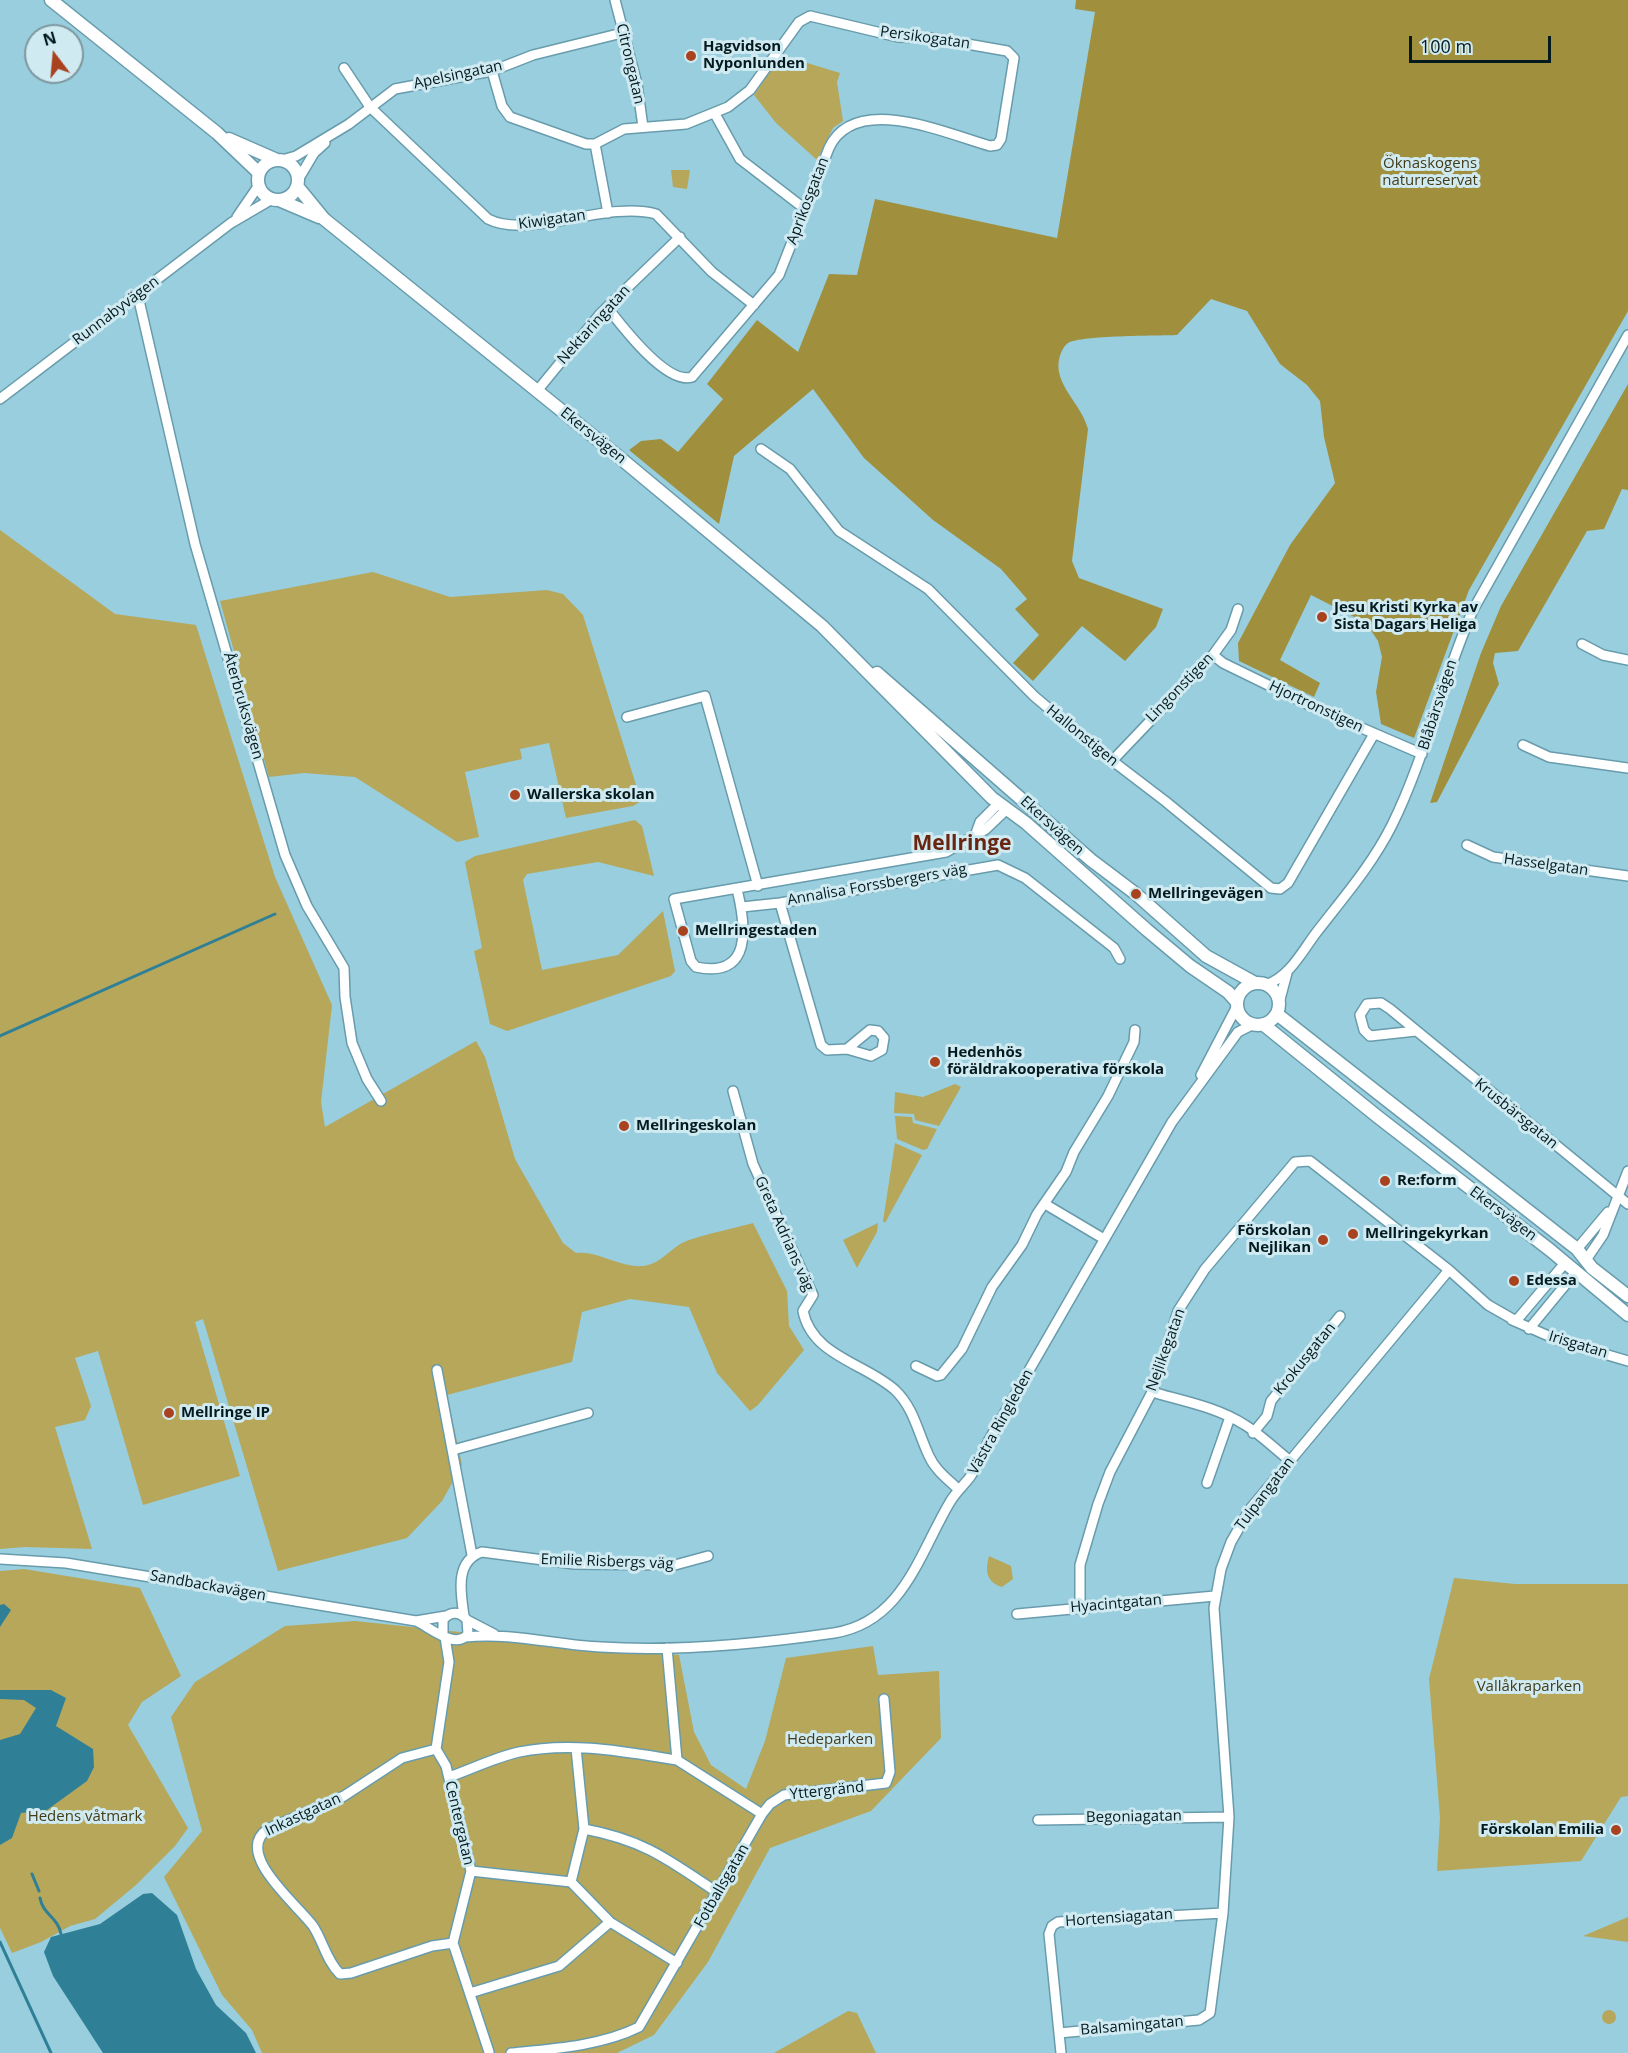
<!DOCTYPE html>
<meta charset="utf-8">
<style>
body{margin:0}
#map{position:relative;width:1628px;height:2053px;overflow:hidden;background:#99cede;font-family:"Open Sans",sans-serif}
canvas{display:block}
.north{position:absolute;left:24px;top:24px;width:60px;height:60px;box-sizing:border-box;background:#d0eaf2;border:2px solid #7e979e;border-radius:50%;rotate:344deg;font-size:16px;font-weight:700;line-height:24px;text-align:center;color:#041a1f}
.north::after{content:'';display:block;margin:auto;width:21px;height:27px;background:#a9421f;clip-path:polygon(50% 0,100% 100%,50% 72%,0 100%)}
.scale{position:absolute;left:1409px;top:36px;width:142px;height:27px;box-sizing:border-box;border:3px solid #041a1f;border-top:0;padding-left:8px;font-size:18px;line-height:21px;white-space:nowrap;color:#041a1f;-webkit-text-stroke:4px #d0eaf2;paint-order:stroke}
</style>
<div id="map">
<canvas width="1628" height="2053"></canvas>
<div class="north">N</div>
<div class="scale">100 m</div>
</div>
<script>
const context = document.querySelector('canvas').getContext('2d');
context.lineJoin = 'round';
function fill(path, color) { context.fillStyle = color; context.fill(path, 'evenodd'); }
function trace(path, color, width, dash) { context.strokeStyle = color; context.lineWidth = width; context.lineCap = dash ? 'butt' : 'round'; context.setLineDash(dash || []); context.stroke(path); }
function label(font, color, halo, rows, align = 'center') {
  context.font = font + ' "Open Sans",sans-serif'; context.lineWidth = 6; context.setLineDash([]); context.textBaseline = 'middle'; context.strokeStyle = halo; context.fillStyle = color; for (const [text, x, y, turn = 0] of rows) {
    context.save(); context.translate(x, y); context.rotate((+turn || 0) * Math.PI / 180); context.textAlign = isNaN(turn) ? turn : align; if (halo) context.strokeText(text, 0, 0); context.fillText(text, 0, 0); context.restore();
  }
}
const green = new Path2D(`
 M781,55l59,18 -3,9 6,39 -10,7 -16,32 -41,-37 -22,-28z
 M671,170h19l-3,19 -14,-2z
 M0,530l115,84 81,11 79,252 57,128 -11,97 4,25 151,-86 9,16 30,102 48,84 13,10c24,-2 43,15 67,13 17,-2 25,-15 39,-23 14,-7 54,-15 71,-20l34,68 2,35 15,24 -46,55 -8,6 -33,-38 -28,-66 -59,-8 -48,13 -10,50 -125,33 15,70 -20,36 -35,37 -129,33 -75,-252 -8,3 45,154 -97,29 -45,-154 -23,7 16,48 -6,14 -30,7 37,122 -67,-2 -25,2z
 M373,572l77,25 97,-7 16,4 20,21 58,186 -8,5 -67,12 -17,-75 -29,6 2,10 -57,13 14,65 -22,5 -102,-65 -51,-4 -35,4 -49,-176z
 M635,820l7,6 12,50 -56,-14 -71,12 -4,6 19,90 76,-15 45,-44 12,60 -4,5 -164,55 -17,-7 -16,-73 8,-3 -17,-86 10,-6z
 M955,1084l6,3 -22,39 -24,-6 -1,-6 -20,-1 1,-21 28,5z
 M895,1116l17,1 1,6 24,6 -10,20 -4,1 -26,-11z
 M895,1143l27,12 -37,68 -2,-2z
 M878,1223l-1,9 -20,36 -14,-28z
 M989,1556l22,10 2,13 -11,8c-16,-5 -17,-17 -13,-31z
 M24,1569l116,19 41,88 -39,26 -14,23 60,103 -13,18 -39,39 -41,34 -25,7 -29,16 -29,11 -12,-25v-357z
 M1454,1578l61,6h113v212l-7,1 -40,64 -144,10 3,-53 -11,-139z
 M355,1621l324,34 15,77 17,33 35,24 19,-48 21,-83 87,-12 5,29 61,-4 2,67 -70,73 -101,37 -62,114 -54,73 -37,18h-355l-10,-23 -30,-35 -58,-118 38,-46 -31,-114 24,-35 90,-56z
 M1628,1917v25l-45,-6z
 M1602 2017a7 7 0 1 1 14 0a7 7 0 1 1-14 0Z
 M848,2011l9,2 19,40h-102z`);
const forest = new Path2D(`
 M1076,0h552v311l-159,279 -55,148 -33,-14 -5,-32 6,-35 -4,-16 -12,-18 -55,-28 -31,65 40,23 -6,14 -75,-36 -1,-18 52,-98 45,-62 -11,-46 -4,-36 -13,-16 -27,-21 -33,-53 -36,-12 -34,36c-21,1 -95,0 -109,8 -8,6 -11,20 -9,29 4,20 23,35 29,57l-16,132 7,17 84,31 -7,18 -31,34 -43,-35 -49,55 -20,-18 26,-28 -24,-26 12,-10 -26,-30 -68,-49 -69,-62 -51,-69 -79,67 -15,68 -90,-74 12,-9 20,-2 17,13 45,-53 -16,-15 50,-64 41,32 31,-78 28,1 18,-76 182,39 38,-226 -20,-3z
 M1628,384v106l-6,-1 -18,40 -17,2 -69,120 -23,2 -2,10 6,21 -62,118 -7,1 51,-150 20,-47z`);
const water = new Path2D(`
 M4,1604l7,6 -11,17v-22z
 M0,1690h51l15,8 -10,28 37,23 1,18 -7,14 -40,29 -26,3 -9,25 -12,7v-105l20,-6 16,-26 -12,-8 -24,-1z
 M152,1893l25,22 19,54 20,36 30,28 10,20h-153l-50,-77 -9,-24 7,-15 49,-13 43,-30z`);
const stream = new Path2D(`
 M0,1036l275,-122
 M32,1874l7,17
 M40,1898c3,17 18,19 21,36
 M0,1942l51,111`);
const minor = new Path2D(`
 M615,0l22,84 6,43
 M344,68l26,39 118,112c41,21 119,-19 168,-5l56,58 42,33
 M492,71l10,35 8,11 76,27h9l13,69
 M715,114l25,45 65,50
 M595,144l29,-15 62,-5 42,-17 22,-17 49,-68 11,-6 88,21 35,1 74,13 7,7 -13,81 -4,6 -7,1c-43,-12 -135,-54 -161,2l-50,127 -87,102c-26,8 -71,-52 -85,-70
 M282,160l14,-4 53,-32 46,-35 97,-18 41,-16 89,-22
 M298,180l16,-27 11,-10
 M237,217l22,-32
 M138,296l57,248 90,311 22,51 37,62 1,29 7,46 15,36 14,22
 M537,391l63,-77 80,-77
 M0,399l231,-176 41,-24
 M761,449l29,20 49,62 89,58 106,107 59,50 72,55 106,87 9,1 8,-6 86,-149
 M1582,644l21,11 25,5
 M1213,655l10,8 90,44 109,47
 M627,717l78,-21 53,190
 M1523,745l26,12 79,11
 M1112,761l101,-106 18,-25 7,-21
 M976,833l4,-11 19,-19
 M1467,845l26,12 135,19
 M737,889c9,37 16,90 -41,78l-5,-6 -17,-62 272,-47 40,-23 21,-20
 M742,907l38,-4
 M1266,985c24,-9 35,-32 50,-52 27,-35 56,-68 76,-108 34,-69 50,-145 81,-215l155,-275
 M1279,1003l8,-30
 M1416,1031l-46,5 -6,-6 -4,-15 7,-11 14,-1 9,6 238,195
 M847,1049l23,-19 8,1 6,7 -2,12 -11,6 -24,-7 -20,1 -6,-5 -41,-142 218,-38 27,13 89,70 6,11
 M1201,1075l35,-67
 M733,1091l20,73 60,131 -10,16c9,45 62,52 92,79 19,18 23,43 34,66 6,14 20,24 30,34
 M1045,1204l59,35
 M1577,1249l31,-37
 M1586,1260l17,-25 25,-64
 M1512,1320l48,21 68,20
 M1529,1329l47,-57
 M916,1366l21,10 4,-1 21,-26 30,-62 30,-42 15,-31 29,-42 8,-20 34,-56 26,-54 1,-12
 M437,1370l35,185
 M1152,1392c31,9 65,15 93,33 15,9 30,24 44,35
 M1253,1433l14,-17 4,-15 69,-85
 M453,1450l135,-37
 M1207,1483l23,-66
 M0,1559l66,4 350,58c15,7 40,29 52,13l-1,-14c-7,-9 -17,-9 -24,0v14
 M1080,1606v-41l18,-61 12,-32 43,-82 25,-79 27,-42 90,-107 15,-1 139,109 39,35 28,16 49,-58
 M1017,1614l198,-18
 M464,1616c-3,-22 -10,-55 18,-64l92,12 101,1 33,-9
 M467,1620l27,14
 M416,1621l30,-5
 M445,1637l4,25 -13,87 10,17 25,105 -18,72 36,109
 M465,1637c46,-5 91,8 136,10 77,5 157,-3 233,-14 69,-11 85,-79 116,-131 5,-9 14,-17 20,-25 8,-11 13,-25 19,-37l183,-318 66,-90 14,-7
 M436,1749l-34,9 -58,38 -76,33c-36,24 31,77 45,97 10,15 13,34 27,48l11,-1 81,-27 21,-3
 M449,1777c23,-8 47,-20 70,-25 52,-11 107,0 158,8
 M762,1814l8,-10 14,-9 102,-12 4,-11 -6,-73
 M1038,1820l191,-3
 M584,1829c60,11 85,31 134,64
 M471,1871l100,11 39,40 67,41
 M571,1882l13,-53 -8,-81
 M470,1993l89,-27 51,-44
 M1059,2033l140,-13 11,-7 13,-100 6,-96 -15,-209 7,-39 10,-27 19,-33 199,-239
 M511,2053c41,-4 90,-7 128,-26l123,-213 -85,-54 -10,-112
 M1061,2053l-12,-119 3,-8 6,-4 165,-9`);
const major = new Path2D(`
 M51,0l166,133 42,40
 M229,139l48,21
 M258 180a20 20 0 1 1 40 0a20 20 0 1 1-40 0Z
 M297,186l27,33 295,238 203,169 170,172 34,25 121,107 43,36 38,26 8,9
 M279,200l40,17
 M877,673l214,187 45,34 70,62 49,27
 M1237 1004a21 21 0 1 1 42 0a21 21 0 1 1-42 0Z
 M1277,1014l300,235 15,19 36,28
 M1264,1025l114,92 172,133 78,65`);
const markers = [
 [691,56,6,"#a9421f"],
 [1322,617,6,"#a9421f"],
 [515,795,6,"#a9421f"],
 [1136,894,6,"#a9421f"],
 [683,931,6,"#a9421f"],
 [935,1062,6,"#a9421f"],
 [624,1126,6,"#a9421f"],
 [1385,1181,6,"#a9421f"],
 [1353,1234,6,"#a9421f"],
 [1323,1240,6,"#a9421f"],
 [1514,1281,6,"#a9421f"],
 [169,1413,6,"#a9421f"],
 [1616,1830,6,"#a9421f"]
];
const streetNames = [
 ["Persikogatan",925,38,8],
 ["Citrongatan",630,64,77],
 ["Apelsingatan",458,75,-12],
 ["Aprikosgatan",808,201,-69],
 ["Kiwigatan",552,220,-8],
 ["Runnabyvägen",116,311,-37],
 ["Nektaringatan",594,325,-48],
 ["Ekersvägen",593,436,39],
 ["Lingonstigen",1180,688,-46],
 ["Blåbärsvägen",1438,705,-72],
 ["Återbruksvägen",243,706,74],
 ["Hjortronstigen",1316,707,25],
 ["Hallonstigen",1082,736,39],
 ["Ekersvägen",1052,826,42],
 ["Hasselgatan",1546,865,8],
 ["Annalisa Forssbergers väg",877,885,-10],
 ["Krusbärsgatan",1516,1114,39],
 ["Ekersvägen",1503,1214,37],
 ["Greta Adrians väg",784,1234,66],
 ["Irisgatan",1578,1345,17],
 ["Nejlikegatan",1166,1350,-70],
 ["Krokusgatan",1305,1359,-51],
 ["Västra Ringleden",1001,1422,-61],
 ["Tulpangatan",1265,1494,-53],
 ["Emilie Risbergs väg",607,1562,2],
 ["Sandbackavägen",208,1586,10],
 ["Hyacintgatan",1116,1604,-5],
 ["Yttergränd",827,1791,-6],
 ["Inkastgatan",303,1815,-25],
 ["Begoniagatan",1134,1817,-1],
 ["Centergatan",459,1823,77],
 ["Fotballsgatan",722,1886,-60],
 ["Hortensiagatan",1119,1918,-4],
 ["Balsamingatan",1132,2026,-5]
];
const poiNames = [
 ["Hagvidson",703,47],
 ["Nyponlunden",703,64],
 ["Jesu Kristi Kyrka av",1334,608],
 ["Sista Dagars Heliga",1334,625],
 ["Wallerska skolan",527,795],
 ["Mellringevägen",1148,894],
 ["Mellringestaden",695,931],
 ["Hedenhös",947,1053],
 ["föräldrakooperativa förskola",947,1070],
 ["Mellringeskolan",636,1126],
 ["Re:form",1397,1181],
 ["Förskolan",1311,1231,"right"],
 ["Nejlikan",1311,1248,"right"],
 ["Mellringekyrkan",1365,1234],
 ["Edessa",1526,1281],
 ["Mellringe IP",181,1413],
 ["Förskolan Emilia",1604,1830,"right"]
];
const parkNames = [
 ["Öknaskogens",1430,164],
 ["naturreservat",1430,181],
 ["Vallåkraparken",1529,1687],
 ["Hedeparken",830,1740],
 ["Hedens våtmark",85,1817]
];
const districtNames = [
 ["Mellringe",962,844]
];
fill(green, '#b6a75a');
fill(forest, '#a0903e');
fill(water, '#2f8096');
trace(stream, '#2f8096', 3);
trace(minor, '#689cac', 12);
trace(major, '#689cac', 15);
trace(minor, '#fff', 9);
trace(major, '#fff', 12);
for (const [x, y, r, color] of markers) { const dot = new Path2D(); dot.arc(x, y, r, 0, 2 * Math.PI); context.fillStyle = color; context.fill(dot); trace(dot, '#d0eaf2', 2); }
label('15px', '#041a1f', '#d0eaf2', streetNames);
label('bold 15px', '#041a1f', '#d0eaf2', poiNames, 'left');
label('15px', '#433c19', '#d0eaf2', parkNames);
label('bold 21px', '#682610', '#d0eaf2', districtNames);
</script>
